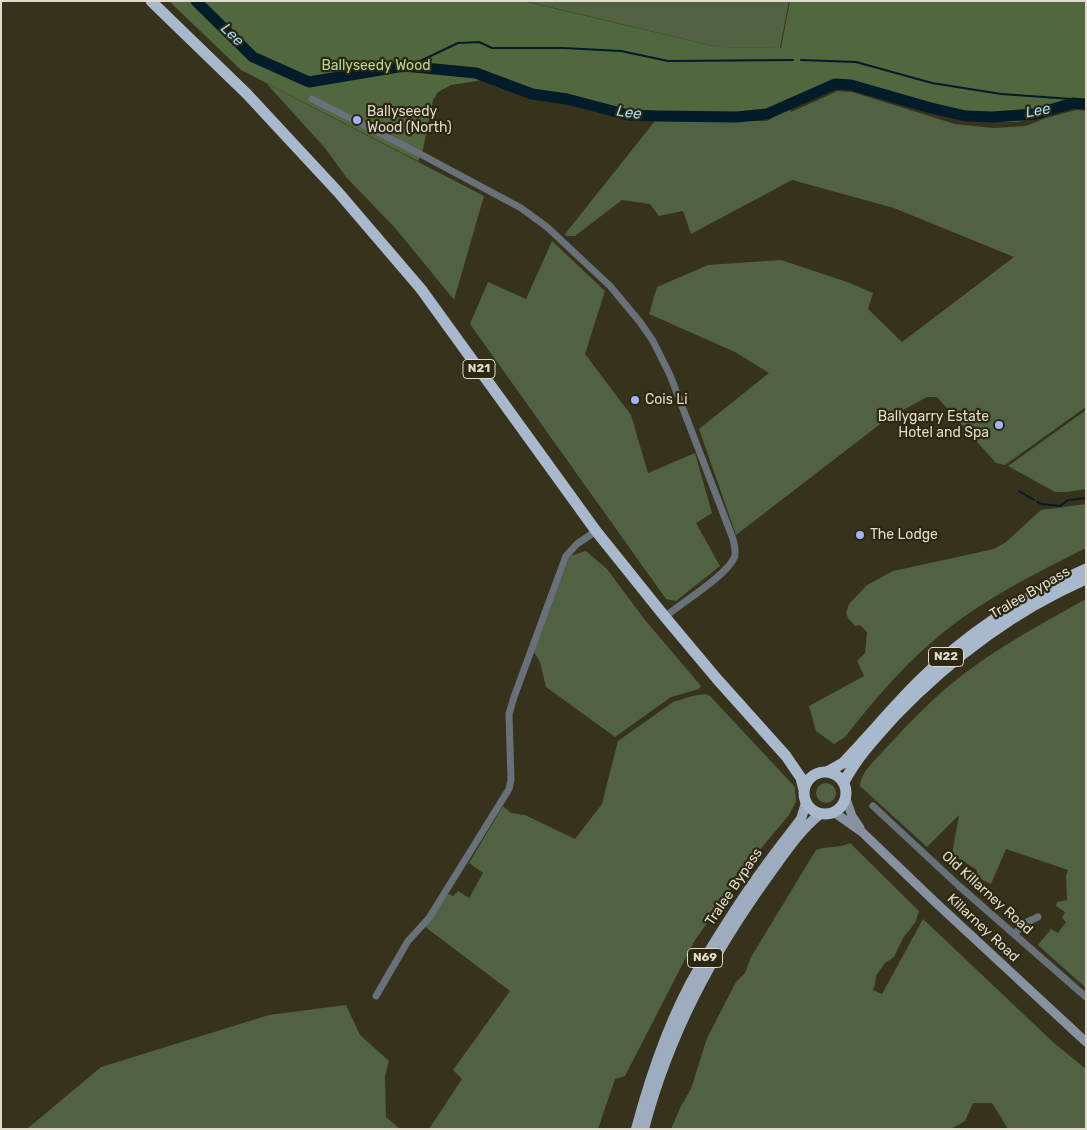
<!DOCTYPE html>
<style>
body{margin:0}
#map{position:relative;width:1087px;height:1130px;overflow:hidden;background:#37321b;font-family:Rubik,sans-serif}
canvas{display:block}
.frame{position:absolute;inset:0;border:2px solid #dfdcce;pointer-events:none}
</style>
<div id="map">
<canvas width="1087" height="1130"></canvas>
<div class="frame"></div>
</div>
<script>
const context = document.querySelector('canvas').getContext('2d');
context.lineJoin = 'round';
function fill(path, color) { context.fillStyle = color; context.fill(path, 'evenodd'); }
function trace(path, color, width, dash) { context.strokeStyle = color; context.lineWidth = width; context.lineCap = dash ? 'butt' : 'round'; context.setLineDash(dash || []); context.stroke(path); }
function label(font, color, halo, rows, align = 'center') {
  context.font = font + ' Rubik,sans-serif'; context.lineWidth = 4.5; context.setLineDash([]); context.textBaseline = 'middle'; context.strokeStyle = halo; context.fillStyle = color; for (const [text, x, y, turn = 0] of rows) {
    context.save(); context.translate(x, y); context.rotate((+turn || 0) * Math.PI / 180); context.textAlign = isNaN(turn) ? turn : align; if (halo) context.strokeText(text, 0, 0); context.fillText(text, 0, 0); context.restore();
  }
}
const green = new Path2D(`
 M525,1h264l-9,47 -63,-1z
 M266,83l218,113 -30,104 -58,-71 -50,-52 -21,-29z
 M838,91l14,1 103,32 38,4 33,-2 20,-8 30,-8 10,1v296l-81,58 -9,-2 -59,-66h-10l-39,21 -152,117 -37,-106 70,-56 -34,-21 -86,-38 8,-27 51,-22 73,-5 69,23 23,10 -5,16 34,33 112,-85 -120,-49 -102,-28 -101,54 -8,-23 -24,5 -9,-12 -28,-4 -47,36h-9l-1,-2 90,-113h112l16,-10 7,-2 1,3z
 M552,241l53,50 -20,63 46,61 17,58 47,-20 17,60 -16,10 24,43 -44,35 -10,-2 -196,-275 18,-42 38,17z
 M1086,410v79l-18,3h-13l-47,-26z
 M1086,504v44c-54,27 -108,54 -153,93 -33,28 -61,62 -88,96l-11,7 -18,-13 -7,-25 55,-30 -7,-15 8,-8 2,-21 -7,-7 -5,1 -7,-8 -2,-5 3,-9 18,-19 26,-14 101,-22 12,-7 35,-32z
 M586,551l21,18 38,51 56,66 -2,3 -28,8 -56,40 -69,-50 -6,-25 -6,-10 36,-96z
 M1086,599v389l-48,-43 13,-16 7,4 8,-11 -4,-4 3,-6 -9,-6 1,-4 10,-2 -1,-24 2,-6 -62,-21 -15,35 -14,-7v-7l-25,-16 7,-39 -32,32 -67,-61c1,-15 16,-26 25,-37 25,-27 51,-54 80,-76 38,-29 80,-51 121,-74z
 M706,694l4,2 85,91 1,15 -7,13 -31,37 -63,88 -70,136 -10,3 -17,50h-169l33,-50 -9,-9 57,-79 -86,-65 21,-30 4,-2 4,2 5,-5 11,7 14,-25 -14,-10 34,-57 8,7 14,2 50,24 27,-35 16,-63 55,-39 19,-6z
 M816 793a10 10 0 1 1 20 0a10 10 0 1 1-20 0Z
 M850,843l69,68 -4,12 -12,15 -9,19 -9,6 -9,13 -1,9 -2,5 9,4 41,-75 131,124 32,26v60h-78l-16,-26h-19l-8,18 -14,8h-280l10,-23 10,-17 16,-51 29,-56 9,-9 6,-16 65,-107c13,-5 22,-1 34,-7z
 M346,1005l14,30 29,26 -4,15 1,41 14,12h-373l74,-62 168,-52z`);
const forest = new Path2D(`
 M169,1h354l194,46 64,1 9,-47h296v105l-12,-2 -29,10 -28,8h-31l-24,-2 -39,-9 -72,-23h-14l-54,23 -17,9 -130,-1 -66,-16 -39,-6 -48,-17 -32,5 -13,7 -5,8 -10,49 -5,12 -177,-91z`);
const stream = new Path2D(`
 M801,60l55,2 76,21 69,11 85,6
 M404,66l14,-4 40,-19 21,-1 13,6h71l58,3 47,10 125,-1
 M1019,491l15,9
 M1037,502l5,2 18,2 8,-6 18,-2`);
const river = new Path2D(`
 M196,1l57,56 56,25 95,-16 72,7 56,21 35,5 61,16 31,1 78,1 30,-3 68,-30 16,1 80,23 35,8 26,1 44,-3 37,-11 13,1`);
const minor = new Path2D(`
 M312,99l97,49 112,60 26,19 63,59 30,36 13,19 17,34 63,164c1,6 4,14 1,19 -8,18 -53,45 -69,59
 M873,806l86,80 127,111
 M1014,934l13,-12 11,-5
 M376,996l32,-55 21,-23 80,-129 2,-9 -2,-66 5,-17 52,-141 11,-12 19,-13`);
const secondary = new Path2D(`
 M846,799l6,17 8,12
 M835,813l27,19 72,69 152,141`);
const primary = new Path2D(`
 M636,1129c15,-56 34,-113 64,-163 20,-33 41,-67 64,-98 12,-17 25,-33 37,-49l5,-16
 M644,1129c25,-95 68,-175 125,-254 16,-22 30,-44 51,-61`);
const trunk = new Path2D(`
 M151,1l96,93 91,98 83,97 175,242 69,86 52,62 69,77 15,22 3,12
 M804 793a21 21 0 1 1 42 0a21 21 0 1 1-42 0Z
 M827,772l16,-9c26,-27 49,-55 75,-81 48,-48 106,-86 168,-113
 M844,782c13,-25 32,-45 51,-66 55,-57 118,-105 191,-137`);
const markers = [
 [357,120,5,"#a2b2fd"],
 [635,400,5,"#a2b2fd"],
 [999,425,5,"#a2b2fd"],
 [860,535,5,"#a2b2fd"]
];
const shields = [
 [479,369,32],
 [946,657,35],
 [705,958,35]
];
const shieldNames = [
 ["N21",479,369],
 ["N22",946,657],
 ["N69",705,958]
];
const parkNames = [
 ["Ballyseedy Wood",376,66]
];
const poiNames = [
 ["Ballyseedy",367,112],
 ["Wood (North)",367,128],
 ["Cois Li",645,400],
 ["Ballygarry Estate",989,417,"right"],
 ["Hotel and Spa",989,433,"right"],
 ["The Lodge",870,535]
];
const streetNames = [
 ["Tralee Bypass",1030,593,-30],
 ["Tralee Bypass",734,887,-56],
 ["Old Killarney Road",987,893,42],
 ["Killarney Road",983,928,43]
];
const waterNames = [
 ["Lee",232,35,44],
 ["Lee",1038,111,-10],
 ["Lee",629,113,8]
];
fill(green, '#506241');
fill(forest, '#51673e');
trace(stream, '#031c29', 2);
trace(river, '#031c29', 11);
trace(minor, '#687079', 7);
trace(secondary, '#8692a1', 9);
trace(primary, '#9dadbf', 10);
trace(trunk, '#a8b9cd', 11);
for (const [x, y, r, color] of markers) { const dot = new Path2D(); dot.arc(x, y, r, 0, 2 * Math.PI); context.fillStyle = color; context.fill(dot); trace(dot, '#2d2811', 2); }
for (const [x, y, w] of shields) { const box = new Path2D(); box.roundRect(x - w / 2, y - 9.5, w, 19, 4); context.fillStyle = '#2d2811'; context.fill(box); trace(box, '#dfdcce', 1); }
label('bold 12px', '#dfdcce', null, shieldNames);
label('14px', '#b4d996', '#2d2811', parkNames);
label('14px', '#dfdcce', '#2d2811', poiNames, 'left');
label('14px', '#dfdcce', '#2d2811', streetNames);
label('italic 15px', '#9ddafc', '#2d2811', waterNames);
</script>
